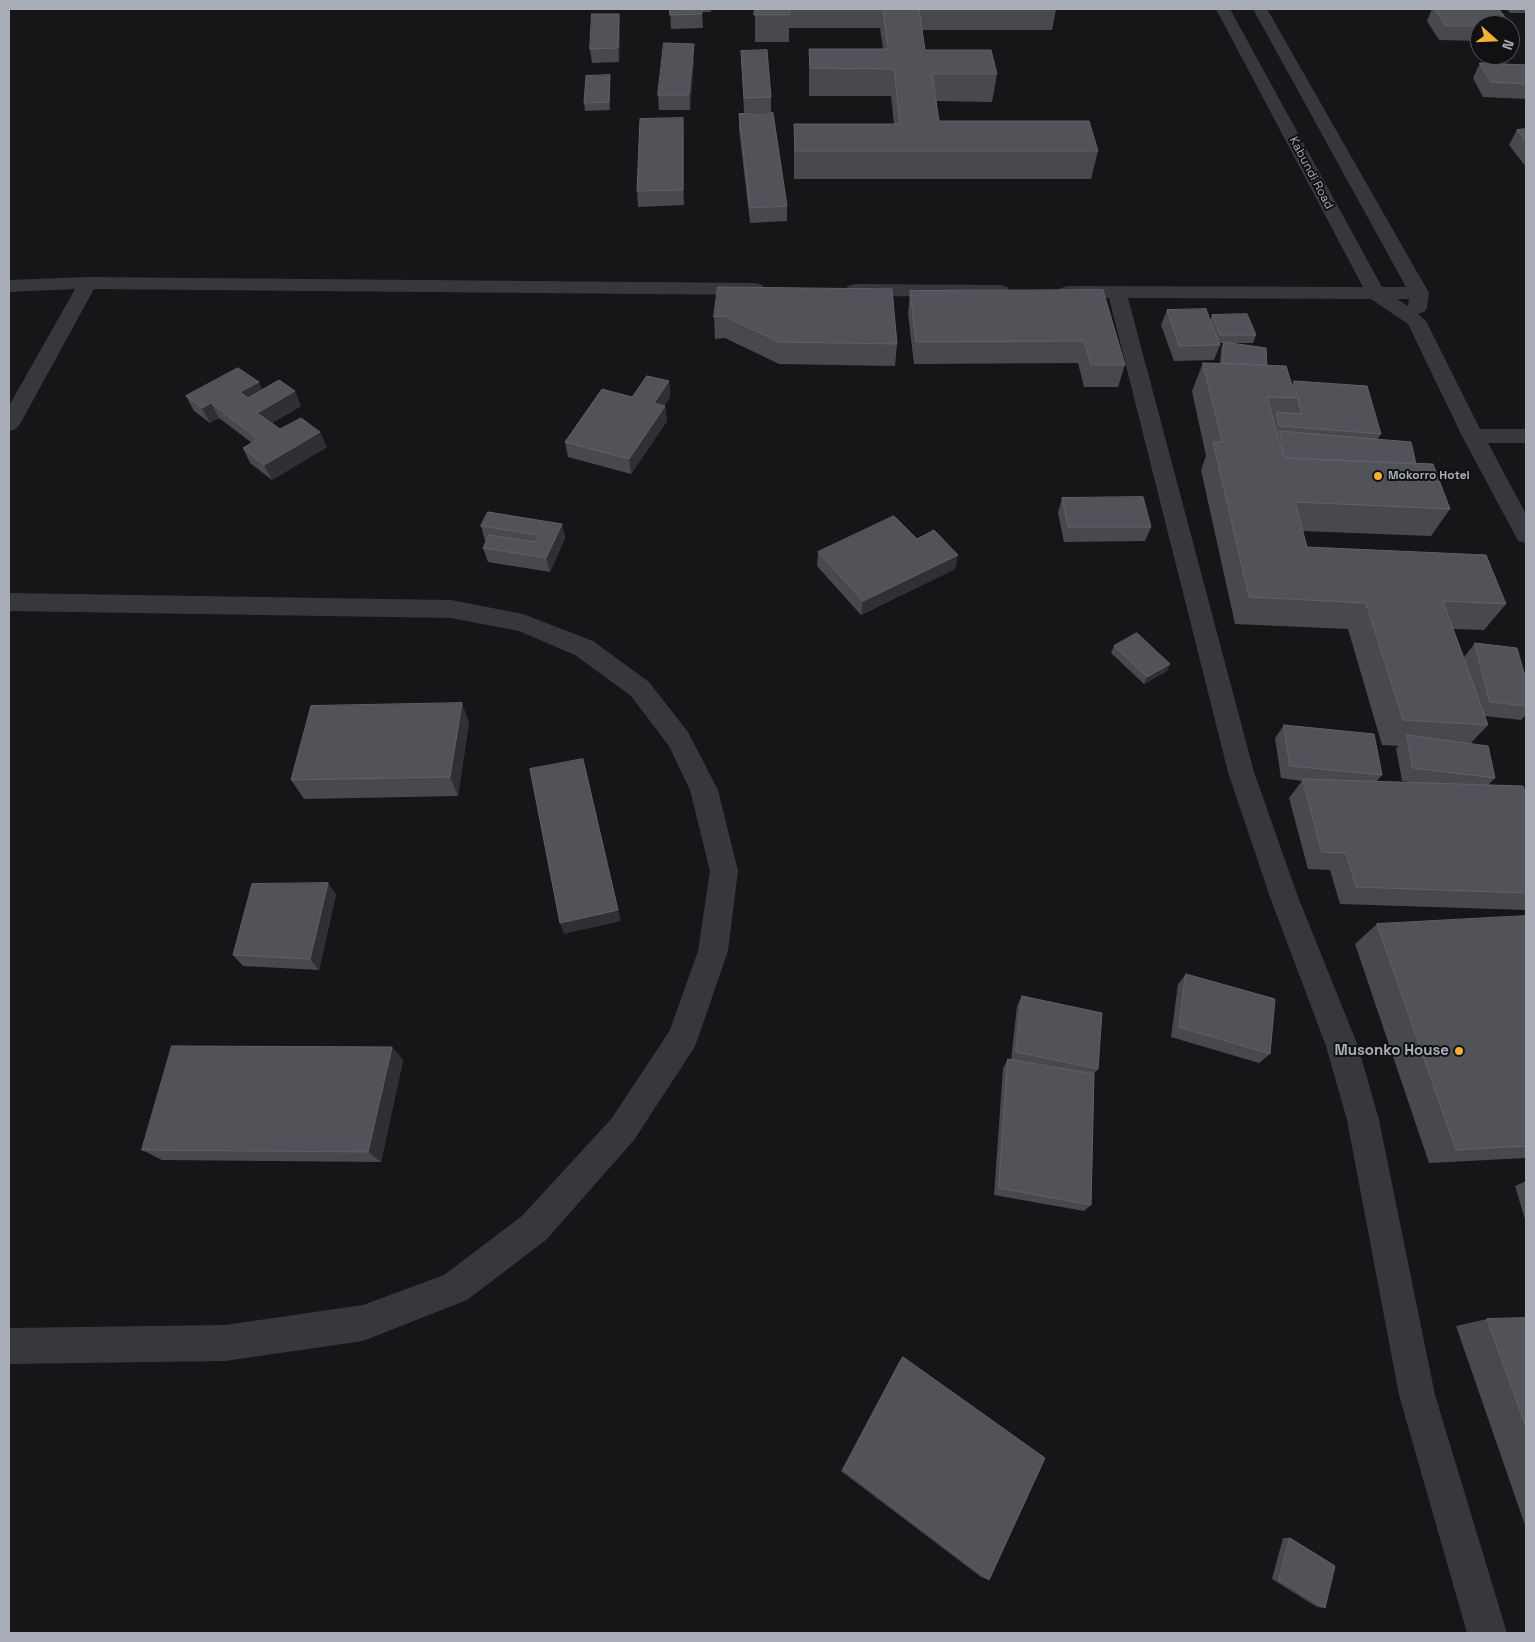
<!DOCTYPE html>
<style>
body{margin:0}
#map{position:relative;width:1535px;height:1642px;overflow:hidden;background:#161618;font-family:"Space Grotesk",sans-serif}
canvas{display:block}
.frame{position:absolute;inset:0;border:10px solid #a8adb8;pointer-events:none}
.north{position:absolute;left:1470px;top:15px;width:50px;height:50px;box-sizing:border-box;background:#111113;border:1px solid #4d4f55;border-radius:50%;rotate:110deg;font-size:14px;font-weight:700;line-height:20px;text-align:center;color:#a8adb8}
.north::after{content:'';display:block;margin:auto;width:18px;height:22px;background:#f2b134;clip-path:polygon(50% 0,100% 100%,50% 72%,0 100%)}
</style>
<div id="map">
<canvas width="1535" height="1642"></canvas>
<div class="frame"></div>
<div class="north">N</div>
</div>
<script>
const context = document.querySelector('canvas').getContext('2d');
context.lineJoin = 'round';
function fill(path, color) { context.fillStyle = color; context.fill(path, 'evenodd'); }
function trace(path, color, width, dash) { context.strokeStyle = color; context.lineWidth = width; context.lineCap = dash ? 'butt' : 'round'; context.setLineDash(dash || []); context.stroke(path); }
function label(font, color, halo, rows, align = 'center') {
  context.font = font + ' "Space Grotesk",sans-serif'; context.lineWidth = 4; context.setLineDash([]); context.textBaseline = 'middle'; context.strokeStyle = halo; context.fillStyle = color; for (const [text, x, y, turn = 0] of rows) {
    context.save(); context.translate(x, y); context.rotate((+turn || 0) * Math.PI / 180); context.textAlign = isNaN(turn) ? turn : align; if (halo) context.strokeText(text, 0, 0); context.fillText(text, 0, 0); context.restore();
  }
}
const street = new Path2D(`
 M1216,9h14l152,278h24l-153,-278h14l162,284 -2,15 -3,4 -6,2 8,7 54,108h46v14h-38l38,71v29l-8,-2 -3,-6 -53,-99 -54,-112 -37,-25 -243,-1 126,474 44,125 60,149 21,74 56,275 72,238h-40l-68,-238 -52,-275 -21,-74 -56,-149 -42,-125 -119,-474 -48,-2 -3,-4 3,-4 7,-2 295,1zM1397,299h12l-1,7z
 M88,277l667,6 7,2 3,4 -3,4 -7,2 -661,-6 -74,135 -4,5 -7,2v-25l66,-117 -66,3v-12z
 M855,284l145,1 7,2 3,4 -3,4 -7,2 -145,-1 -7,-2 -3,-4 3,-4z
 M9,593l442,7 72,14 70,27 56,41 39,50 30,58 20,81 -10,80 -30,87 -4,10 -60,92 -88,100 -79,60 -104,41 -138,20 -216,3v-36l216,-3 138,-20 81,-30 78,-59 90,-98 58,-88 28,-79 12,-80 -20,-81 -21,-44 -38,-50 -56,-41 -56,-24 -68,-13 -442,-7z`);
const wall = new Path2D(`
 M670,9h41v3h-9l1,16 -32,1z
 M755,9h301l-4,21h-130l3,20 72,24 -5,28 -56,-1 3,20 159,30 -7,28h-297v-55h100l-3,-28h-82v-47h74l-3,-21h-91v14h-34z
 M1432,9h67l13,18 -2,4v-6h-30v16l-41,-1 -12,-19z
 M1507,9h19v4h-16z
 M619,14l1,14 -1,34 -27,1 -2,-14z
 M741,51l30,46v15l-27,1z
 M694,58l-4,52h-31l-1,-15z
 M1480,63l46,2v34l-43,-2 -10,-19z
 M610,75v35l-25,1 -1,-8z
 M739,114l48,92v15l-37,2 -11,-94z
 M1526,129v38l-17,-22 8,-15z
 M684,133v72l-46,2 -1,-16z
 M718,287l179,57 -2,22 -116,-2 -54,-26 -10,1 -1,-22z
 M1103,290l22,75 -7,22h-34l-6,-24 -164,1 -6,-50 2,-23z
 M1167,310l43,10 2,-5 44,20 -3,8h-22l36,22 25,20 2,-4 87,53 -4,6 39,24 34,45 -19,27 -129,-5 5,16 199,57 -22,26 -31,-1 11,28 11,-14 51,37v35l-5,5 -36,-4 3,9 -17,18 24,35 -7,7 38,10v115l-186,-6 -10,-34 -22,-1 -19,-71 13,-17 -21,-3 -6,-40 9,-13 98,50 -6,7 44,1 -18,-2 -6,-33 3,-2 -17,-1 -34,-116 -113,-5 -34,-154 5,-14 -14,-65 11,-28h17l1,-13 2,-7h-3v2l-6,15 -40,1 -13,-36z
 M669,381l1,16 -6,9h1l2,15 -36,53 -63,-17 -3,-15 67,-45z
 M262,390l39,16 -29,17 8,6 47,18 -55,33 -22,-17 -7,-15 9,-5 -33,-25 -9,5 -16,-12 -8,-15z
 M1062,498l89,29 -6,14 -81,1 -6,-29z
 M562,524l3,14 -15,34 -62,-10 -5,-14 3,-7h-1l-4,-15z
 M917,539l41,16 -3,14 -94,46 -44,-49 1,-14z
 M1114,646l56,18 -3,7 -23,13 -33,-31z
 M469,722l-11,74 -154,3 -13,-19z
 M336,894l-17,76 -76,-4 -10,-11z
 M1526,916v242l-97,5 -74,-219 22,-20z
 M1186,974l84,80 -11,9 -88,-26 7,-53z
 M1022,996l76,73 -4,5 -3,131 -7,6 -90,-16 9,-127 5,-9 3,1 6,-54z
 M392,1047l11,13 -22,102 -219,-2 -20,-10z
 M1526,1181v42l-11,-37z
 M1526,1318v210l-70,-202 31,-7z
 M903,1357l86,223 -8,-3 -140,-106 58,-109z
 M1283,1538h7l35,70 -8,-1 -45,-28z`);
const shadedWall = new Path2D(`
 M619,14l1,14 -1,34 -1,-14z
 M694,44v14l-4,52 -1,-15z
 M610,75v35l-1,-8z
 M683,118l1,15v72l-1,-15z
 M669,381l1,16 -14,21 -2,-15z
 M259,382l6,15 -18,10 -7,-15z
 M295,391l6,15 -37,22 -7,-15z
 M211,403l8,15 -9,5 -8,-15z
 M665,406l2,15 -36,53 -2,-15z
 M320,432l7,15 -55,33 -8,-15z
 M562,524l3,14 -15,34 -4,-14z
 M958,555l-3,14 -94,46 2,-14z
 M1170,664l-3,7 -23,13 3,-7z
 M462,703l7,19 -11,74 -8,-19z
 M583,759l38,162 -57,13 -4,-11z
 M328,883l8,11 -17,76 -9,-11z
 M392,1047l11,13 -22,102 -13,-10z`);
const building = new Path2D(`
 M670,9h32v5l-32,1z
 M755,9h35v6h-36z
 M883,9h36l6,41h66l6,24h-65l7,47h150l9,30h-303l-1,-27h106l-6,-55 -84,-1 -1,-19h79z
 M1435,9h64l13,18h-2v-2h-30v1h-34z
 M592,14h27l-1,34 -28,1z
 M664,43l30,1 -5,51h-31z
 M767,50l4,47 -27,1 -3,-47z
 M1480,63l46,2v19l-35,-2z
 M610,75l-1,27 -25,1 2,-27z
 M773,113l14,93 -37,2 -11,-94z
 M683,118v72l-46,1 3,-72z
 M1526,129v12l-9,-11z
 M718,287l174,2 5,55 -118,-2 -55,-26 -10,1z
 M1103,290l22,75h-34l-7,-24 -168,1 -6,-51z
 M1206,309l14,36 -41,1 -12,-36z
 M1247,314l9,21h-36l-8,-20z
 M1224,342l42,6 1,17 -44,-2z
 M1203,363l83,3 10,32 -29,-1 17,61 149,6 17,45 -155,-7 12,45 179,8 20,49 -63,-3 45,124 -85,-5 -37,-117 -117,-6 -36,-155h9z
 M238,368l21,14 -19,10 8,6 31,-18 16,11 -38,22 23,16 21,-11 19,14 -56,33 -21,-17 15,-9 -47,-36 -9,5 -16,-12z
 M647,376l22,5 -15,22 11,3 -36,53 -64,-17 37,-53 30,8z
 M1294,381l73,5 14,48 -102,-8 -3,-14 25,2z
 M1280,431l131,11 5,22 -131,-6z
 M1143,497l8,30h-83l-6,-29z
 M488,512l74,12 -16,34 -63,-10 6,-13 46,7 3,-7 -57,-9z
 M894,516l23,23 17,-9 24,25 -95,46 -45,-49z
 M1137,633l33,31 -23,13 -33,-31z
 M1475,643l42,5 9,32v26l-36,-4z
 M462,703l-12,74 -159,3 20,-74z
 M1284,725l90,9 8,41 -92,-9z
 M1407,735l81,11 7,32 -82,-10z
 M583,759l35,151 -58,13 -30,-154z
 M1303,779l220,7 3,9v98l-170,-6 -10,-34 -24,-1z
 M328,883l-18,76 -77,-4 19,-71z
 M1526,916v230l-70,4 -79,-226z
 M1186,974l89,25 -5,55 -91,-27z
 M1022,996l80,17 -4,56 -82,-17z
 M172,1046l220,1 -24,105 -226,-2z
 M1008,1059l86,15 -3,131 -92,-17z
 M1526,1318v109l-39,-108z
 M903,1357l142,101 -56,122 -145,-110z
 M1290,1538l45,28 -10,42 -46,-28z`);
const markers = [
 [1378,476,5,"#f2b134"],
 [1459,1051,5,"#f2b134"]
];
const farStreetnames = [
 ["Kabundi Road",1311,173,62]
];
const farPoinames = [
 ["Mokorro Hotel",1388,476]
];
const poiNames = [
 ["Musonko House",1449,1051]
];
fill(street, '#37383d');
fill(wall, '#47494d');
fill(shadedWall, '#2f3033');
fill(building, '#525359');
trace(building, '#5f6168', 1);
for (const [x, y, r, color] of markers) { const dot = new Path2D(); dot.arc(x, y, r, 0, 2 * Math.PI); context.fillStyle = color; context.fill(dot); trace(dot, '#111113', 2); }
label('12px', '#a8adb8', '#111113', farStreetnames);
label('bold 12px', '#a8adb8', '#111113', farPoinames, 'left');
label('bold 15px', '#a8adb8', '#111113', poiNames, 'right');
</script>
